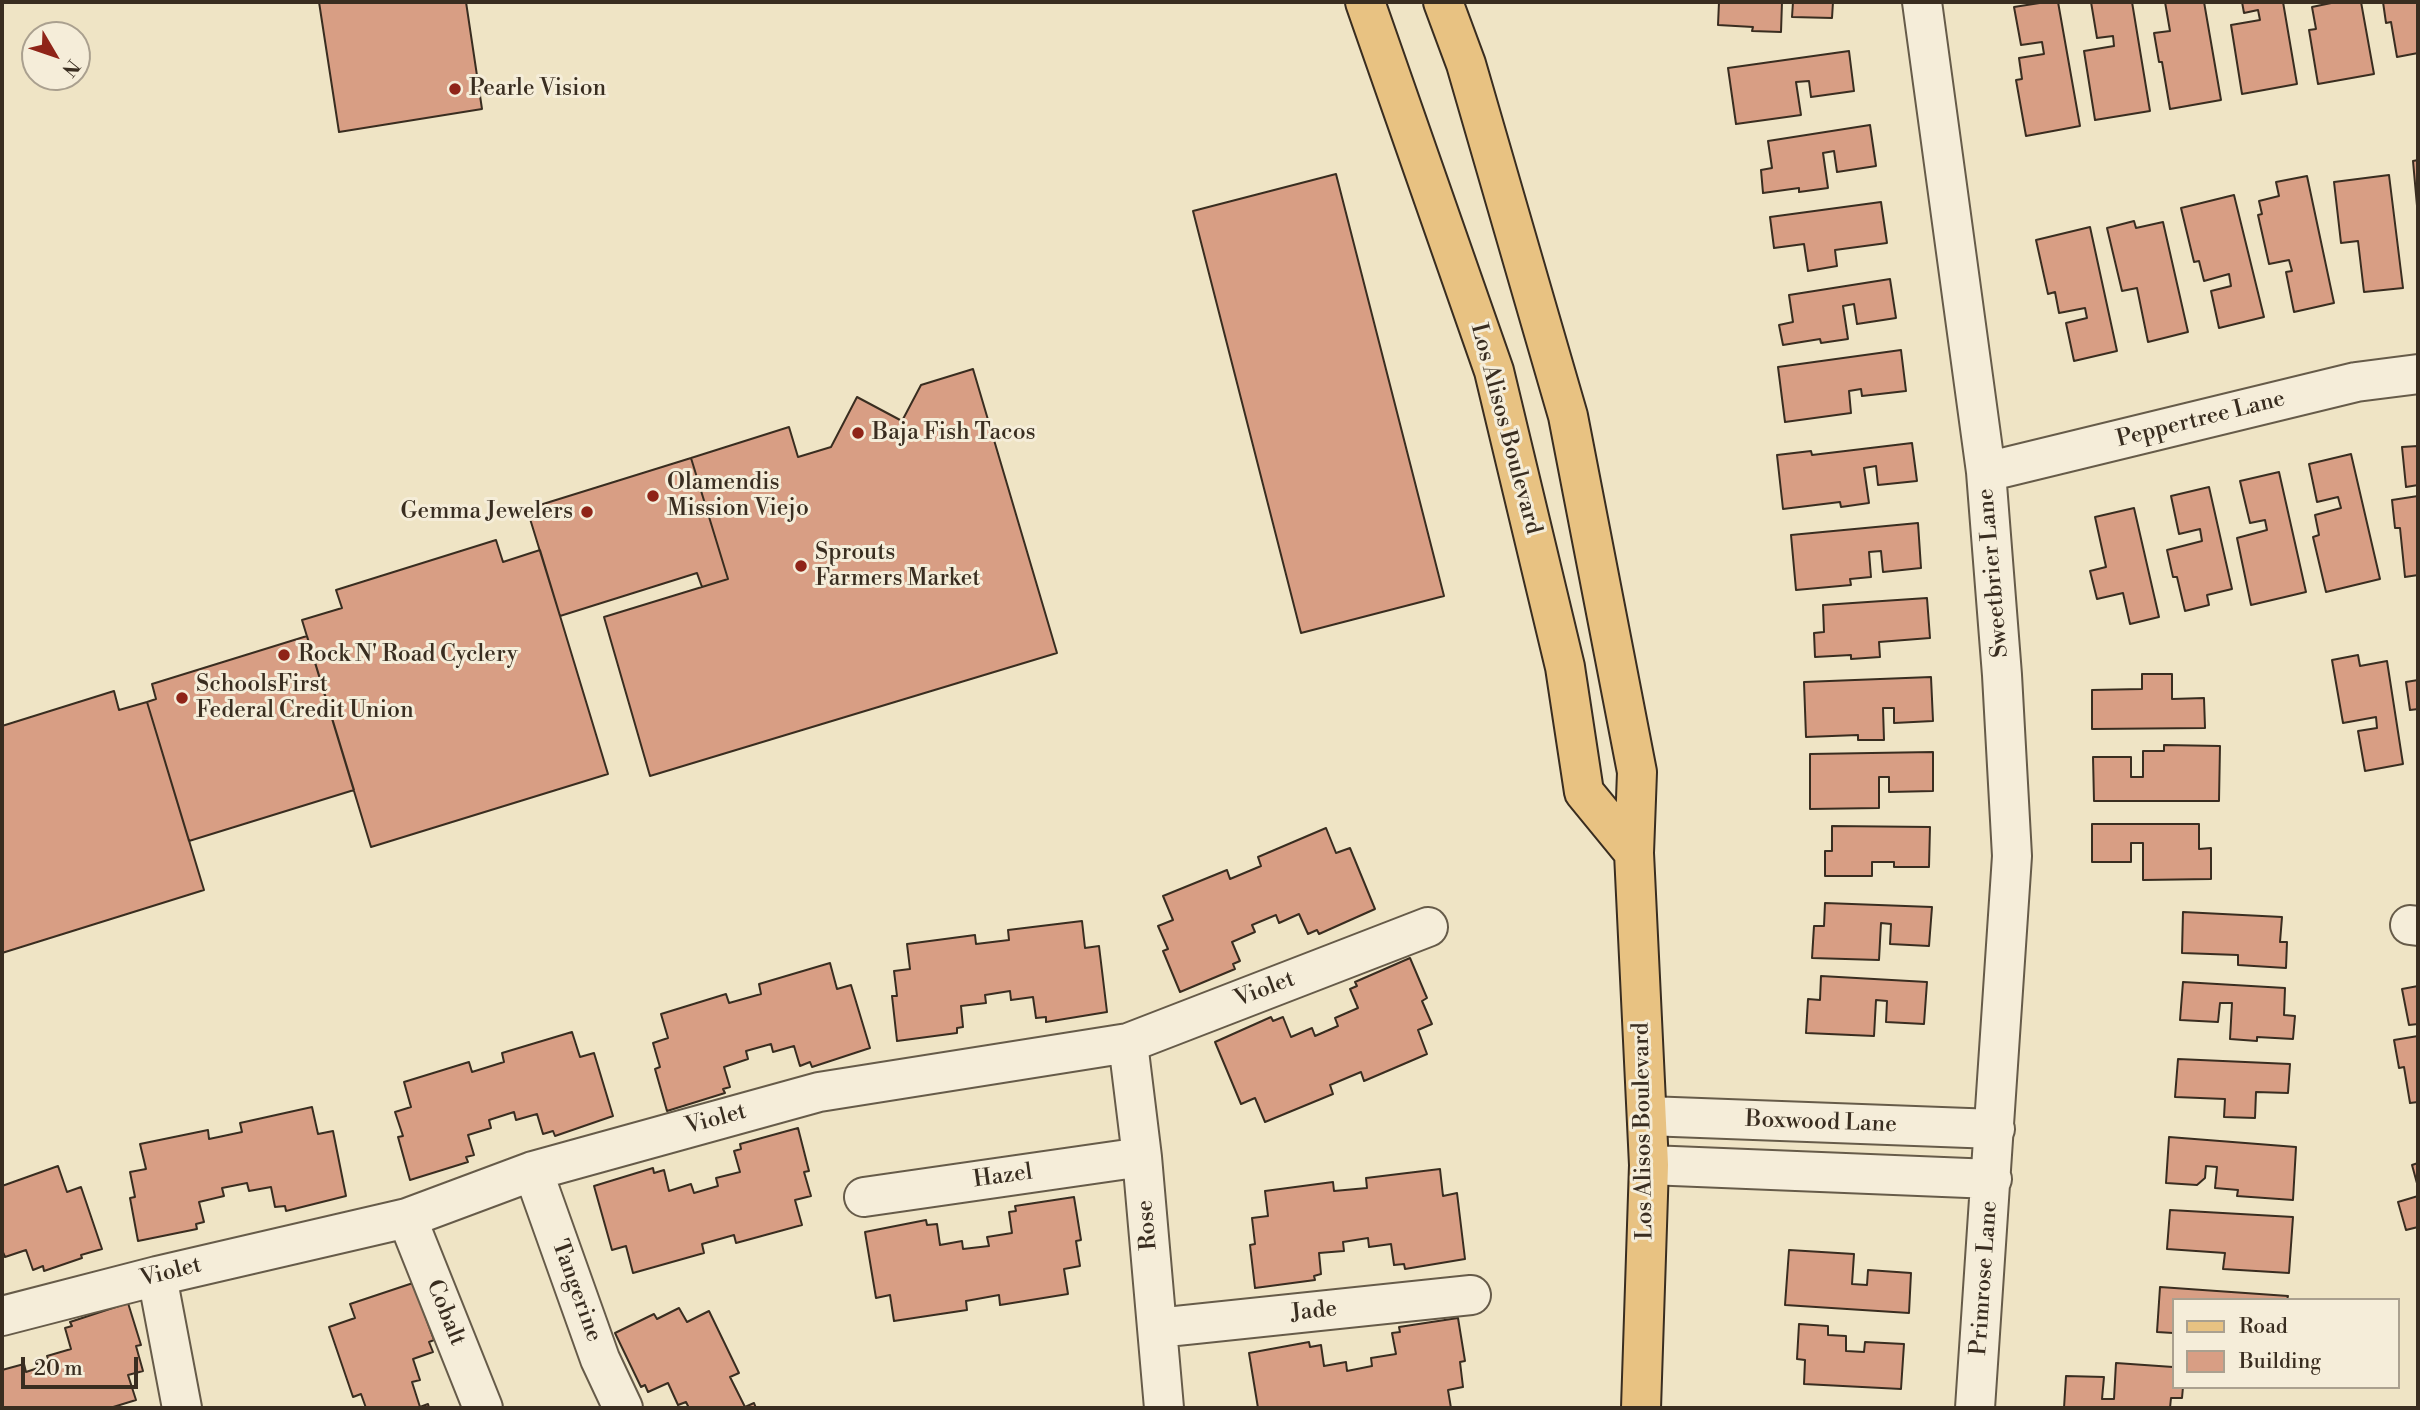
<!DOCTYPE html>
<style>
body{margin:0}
#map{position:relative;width:2420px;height:1410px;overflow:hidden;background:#efe4c5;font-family:"Libre Bodoni",serif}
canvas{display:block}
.frame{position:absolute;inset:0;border:4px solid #392d20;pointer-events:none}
.legend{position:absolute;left:2172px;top:1298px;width:228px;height:91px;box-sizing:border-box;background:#f5edd9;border:2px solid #aaa08f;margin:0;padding:9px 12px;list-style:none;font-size:21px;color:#392d20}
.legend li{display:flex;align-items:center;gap:14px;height:35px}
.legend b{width:35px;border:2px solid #aaa08f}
.north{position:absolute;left:21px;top:21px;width:70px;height:70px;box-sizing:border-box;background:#f5edd9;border:2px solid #aaa08f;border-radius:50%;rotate:129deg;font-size:19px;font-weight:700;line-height:28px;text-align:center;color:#392d20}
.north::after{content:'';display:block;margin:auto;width:24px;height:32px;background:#8f2418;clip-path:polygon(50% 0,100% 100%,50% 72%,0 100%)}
.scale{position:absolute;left:21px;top:1357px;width:117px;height:32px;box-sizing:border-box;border:4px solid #392d20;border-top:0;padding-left:9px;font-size:21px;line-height:24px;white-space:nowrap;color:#392d20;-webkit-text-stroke:5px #f5edd9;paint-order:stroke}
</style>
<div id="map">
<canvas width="2420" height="1410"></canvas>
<div class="frame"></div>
<ul class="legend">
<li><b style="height:9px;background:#e8c282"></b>Road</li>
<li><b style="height:19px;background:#d89e84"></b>Building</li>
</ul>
<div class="north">N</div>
<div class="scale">20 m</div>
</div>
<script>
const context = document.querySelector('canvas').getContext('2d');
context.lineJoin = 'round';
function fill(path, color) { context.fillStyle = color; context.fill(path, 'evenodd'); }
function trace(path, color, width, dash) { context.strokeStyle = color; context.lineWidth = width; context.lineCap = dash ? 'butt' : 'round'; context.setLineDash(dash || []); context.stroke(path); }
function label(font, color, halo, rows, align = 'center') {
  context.font = font + ' "Libre Bodoni",serif'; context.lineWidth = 6; context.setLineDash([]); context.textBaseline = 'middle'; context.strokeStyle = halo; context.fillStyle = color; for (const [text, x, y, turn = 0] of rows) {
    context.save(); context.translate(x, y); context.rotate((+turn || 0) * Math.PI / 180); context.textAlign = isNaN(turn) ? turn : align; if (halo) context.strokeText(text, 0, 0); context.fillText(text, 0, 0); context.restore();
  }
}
const building = new Path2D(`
 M319,2h147l16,107 -143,23z
 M1719,2h63l-1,30 -29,-1 1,-4 -35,-2z
 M1793,2h40l-1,16 -40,-1z
 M2046,2h12l22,124 -54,10 -10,-56 6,-1 -3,-21 25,-4 -2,-12 -21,3 -7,-38z
 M2091,2h41l18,109 -55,9 -11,-69 30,-5 -1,-10 -16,2z
 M2165,2h39l17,98 -51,9 -8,-47h-3l-5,-29 16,-2z
 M2242,2h41l14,82 -55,10 -11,-69 29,-5 -2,-10 -14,3z
 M2336,2h25l13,72 -56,10 -9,-54 7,-1 -4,-22z
 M2383,2h35v51l-21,4 -6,-35 -5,1z
 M1849,51l5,40 -43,6 -2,-16 -13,1 5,33 -65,9 -8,-56z
 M1870,125l6,41 -39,6 -3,-21 -11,2 5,35 -29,4v-4l-36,5 -2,-23 11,-2 -4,-27z
 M2418,160v57l-5,-56z
 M1336,174l108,422 -143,37 -108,-422z
 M2389,175l14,113 -39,4 -6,-51 -17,2 -7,-61z
 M2307,176l27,127 -40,9 -8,-40 6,-1 -3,-11 -20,4 -11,-49 4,-1 -3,-13 20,-5 -3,-14z
 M2234,195l30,122 -45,11 -8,-37 20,-5 -2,-12 -25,7 -5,-20 -5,1 -13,-54z
 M1881,202l6,41 -52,7 2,16 -29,5 -4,-27 -30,4 -4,-31z
 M2134,221l2,7 27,-6 25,110 -40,10 -11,-54 -15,3 -15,-63z
 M2090,227l27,124 -43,10 -8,-38 21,-5 -2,-10 -26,5 -4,-21 -7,2 -12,-54z
 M1890,279l6,39 -39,6 -3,-20 -11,2 5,33 -27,4 -1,-4 -37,6 -4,-20 14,-3 -4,-27z
 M1901,350l5,41 -44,5 -1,-7 -12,2 2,22 -66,9 -7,-55z
 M973,369l84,284 -407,123 -46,-159 124,-38 -37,-121 98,-31 9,30 33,-10 26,-50 45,24 19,-36z
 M1912,443l5,38 -39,4 -2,-19 -12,2 5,35 -28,4 -1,-5 -57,7 -6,-54 34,-4 1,4z
 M2418,446v39l-12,2 -4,-40z
 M2351,454l29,125 -54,13 -13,-55 6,-2 -4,-20 26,-7 -3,-11 -21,5 -8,-38z
 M691,458l37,121 -26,8 -5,-14 -137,43 -33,-107z
 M2279,472l27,120 -55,13 -14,-67 30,-8 -2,-10 -15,3 -10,-42z
 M2209,487l23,102 -25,6 2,10 -24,6 -8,-34h-4l-6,-27 35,-9 -2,-12 -21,5 -8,-38z
 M2418,496v79l-13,2 -5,-49h-5l-3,-28z
 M2134,508l25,109 -29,7 -7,-31 -26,6 -7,-28 16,-4 -11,-50z
 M1918,523l3,45 -38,4 -2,-21 -12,1 2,25 -21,2 1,6 -55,5 -5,-55z
 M496,540l7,22 37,-12 68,224 -237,73 -69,-227 40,-12 -6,-18z
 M1927,598l3,40 -51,4 1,15 -29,2v-4l-36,2 -1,-24 10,-1 -1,-27z
 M307,636l47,154 -165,51 -42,-139 9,-3 -4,-15z
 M2358,655l2,11 27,-5 16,103 -38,7 -7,-40 19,-3 -1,-11 -33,6 -11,-63z
 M2142,674h30v25l32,-1 1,30 -113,1v-39l50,-1z
 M1931,677l2,44 -39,2v-15h-11l1,32h-26v-5l-52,2 -2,-55z
 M2418,680v29l-8,1 -4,-28z
 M114,691l5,19 28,-8 57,188 -202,63v-227z
 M2164,745l56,1 -1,55h-125l-1,-44h38v20h12v-26h21z
 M1933,752v39l-44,1v-15h-10v31l-69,1v-55z
 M2092,824h107v25l12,-1v31l-68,1v-37h-12v19h-39z
 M1832,826l98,1 -1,40h-35v-5h-22v14h-47v-25h7z
 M1326,828l10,25 14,-5 25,61 -56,25 -2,-4 -9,4 -9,-20 -20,9 -3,-8 -24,10 3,7 -23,10 8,19 -7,3 2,5 -55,23 -17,-41 5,-2 -10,-23 15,-6 -10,-24 64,-26 3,9 31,-13 -3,-9z
 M1825,903l107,4 -3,39 -39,-2 1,-20 -10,-1 -2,37 -67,-2 2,-32h10z
 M2183,912l99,5 -2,25h7l-1,26 -48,-3v-10l-56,-2z
 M1082,921l3,27 14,-2 8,66 -61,10v-5l-10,1 -3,-21 -22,3 -1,-9 -25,4 1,8 -25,3 2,21 -6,1v5l-60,8 -5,-45h5l-3,-25 16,-2 -3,-25 68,-9 1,9 33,-4 -1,-10z
 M1410,958l17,40 -5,3 10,23 -14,6 9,24 -63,27 -3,-9 -31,13 3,9 -68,28 -10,-24 -14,6 -26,-62 56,-25 2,4 10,-4 8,20 21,-9 3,8 23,-10 -3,-8 23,-10 -8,-19 7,-3 -2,-4z
 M830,963l7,26 14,-4 19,63 -58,19 -2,-5 -10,4 -6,-20 -21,6 -2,-8 -25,7 2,8 -24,8 6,20 -7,2 2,4 -58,18 -12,-42 5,-2 -7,-24 15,-5 -7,-24 65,-20 3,9 32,-9 -2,-10z
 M1821,976l106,6 -3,42 -38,-2 1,-21 -11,-1 -2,36 -68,-3 2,-34 12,1z
 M2183,982l102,6 -1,27 11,1 -2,23 -36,-2v4l-27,-2 2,-36h-12l-2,19 -38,-2z
 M2418,986v38l-9,1 -7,-36z
 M572,1032l8,25 14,-4 19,63 -58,20 -2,-5 -10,3 -6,-20 -21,6 -2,-8 -25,8 2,8 -23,7 6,20 -8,2 2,5 -58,18 -12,-43 5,-1 -8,-24 16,-5 -7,-25 65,-20 3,10 32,-10 -2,-9z
 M2418,1036v66l-8,1 -6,-36 -5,1 -5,-28z
 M2178,1059l112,5 -2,29 -32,-1 -1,26 -31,-1 1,-18 -50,-2z
 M312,1107l6,27 15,-3 13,65 -60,15 -1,-5 -10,1 -4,-20 -22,4 -2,-8 -25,5 2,8 -25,6 5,20 -8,2 1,5 -59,12 -8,-43 5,-1 -5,-25 16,-3 -6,-25 68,-14 1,9 33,-7 -2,-9z
 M798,1128l11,43 -5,1 7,24 -16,4 7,25 -66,18 -2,-8 -32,9 2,9 -71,20 -7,-27 -14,4 -18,-64 59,-18 1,5 10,-3 5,21 22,-7 3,9 24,-7 -2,-8 24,-6 -6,-21 7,-2 -1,-5z
 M2169,1137l127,10 -3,53 -56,-4 1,-6 -23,-2 2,-21 -11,-1 -1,12 -8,7 -31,-2z
 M2418,1163v24l-6,-22z
 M58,1166l9,26 14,-5 21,62 -21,6 1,3 -38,13 -1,-5 -10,4 -7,-20 -21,7 -3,-7v-64z
 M1440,1169l3,27 14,-3 8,66 -60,10 -1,-5 -10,1 -3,-21 -22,3 -1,-9 -25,4 1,9 -25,2 2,21 -7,2 1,4 -60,8 -5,-43 5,-1 -3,-26 16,-2 -3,-25 68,-9 1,9 33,-3 -1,-10z
 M2418,1196v31l-12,3 -8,-28z
 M1074,1197l7,43 -5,1 4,25 -16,3 4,25 -68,11 -1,-10 -33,6 1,9 -73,11 -4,-26 -14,3 -11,-66 61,-12 1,5 10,-1 3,21 22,-4 1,8 26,-3 -2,-9 25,-4 -3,-21 7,-1 -1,-5z
 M2170,1210l123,7 -4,56 -66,-4 2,-16 -58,-4z
 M1789,1250l65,4 -2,30 15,1 1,-15 43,3 -2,40 -124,-8z
 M413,1283l21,57 -5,2 4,10 -20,7 7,21 -8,2 8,25 8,-3 1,4h-63l-5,-14 -8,3 -24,-70 26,-9 -5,-14z
 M2160,1287l128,9 -1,4h-114v33l-16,-1z
 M128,1303l13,42 -5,1 7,25 -15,4 8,25 -26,8h-108v-38l22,-6 2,8 24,-8 -3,-8 24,-7 -6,-21 7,-2 -2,-4z
 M679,1308l8,14 22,-11 30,62 -9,4 15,30 9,-4 2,5h-67l-3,-6 -8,3 -10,-22 -20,9 -3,-7 -4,2 -26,-54 39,-19 3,5z
 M1458,1318l7,43 -5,1 3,25 -15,3 3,18h-193l-9,-55 60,-11 1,5 11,-2 3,21 22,-4 1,9 25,-5 -1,-8 25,-4 -4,-21 8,-1 -1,-5z
 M1799,1324l29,2v9l18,1v15l18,1 1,-10 39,2 -3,45 -97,-5 1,-24 -8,-1z
 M2116,1363l57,4v20h10l-1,11h-11l-1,10h-106l2,-32 38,1 -2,22h12z`);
const minor = new Path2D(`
 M1922,2l64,470 16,203 10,181 -37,552
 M1986,472l370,-90 62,-8
 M2410,925l8,1
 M1128,1043l14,114 22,251
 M1647,1116l348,13
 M1649,1165l343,14
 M533,1171l67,188 23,49
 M864,1197l278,-40
 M407,1218l76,190
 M157,1276l25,132
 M2,1316l155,-40 250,-58 126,-47 286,-79 309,-49 300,-116
 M1157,1328l314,-33`);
const major = new Path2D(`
 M1365,2l129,369 71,296 19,125 50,61
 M1443,2l23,62 102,352 69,356 -3,81 15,312 -8,243`);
const markers = [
 [455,89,7,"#8f2418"],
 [858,433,7,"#8f2418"],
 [653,496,7,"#8f2418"],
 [587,512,7,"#8f2418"],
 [801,566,7,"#8f2418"],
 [284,655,7,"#8f2418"],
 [182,698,7,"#8f2418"]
];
const poiNames = [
 ["Pearle Vision",469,89],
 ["Baja Fish Tacos",872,433],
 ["Olamendis",667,483],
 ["Mission Viejo",667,509],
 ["Gemma Jewelers",573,512,"right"],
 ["Sprouts",815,553],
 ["Farmers Market",815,579],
 ["Rock N' Road Cyclery",298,655],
 ["SchoolsFirst",196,685],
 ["Federal Credit Union",196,711]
];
const streetNames = [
 ["Peppertree Lane",2201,420,-14],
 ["Los Alisos Boulevard",1505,429,75],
 ["Sweetbrier Lane",1994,573,-95],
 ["Violet",1265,990,-21],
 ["Violet",716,1120,-15],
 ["Boxwood Lane",1821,1123,2],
 ["Los Alisos Boulevard",1644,1131,-91],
 ["Hazel",1003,1177,-8],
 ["Rose",1148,1225,-95],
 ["Violet",171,1273,-14],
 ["Primrose Lane",1985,1278,-86],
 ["Tangerine",576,1291,70],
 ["Jade",1314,1312,-6],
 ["Cobalt",445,1313,68]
];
fill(building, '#d89e84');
trace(building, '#392d20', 2);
trace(minor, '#665b49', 42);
trace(major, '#392d20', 42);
trace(minor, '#f5edd9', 38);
trace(major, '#e8c282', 38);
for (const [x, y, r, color] of markers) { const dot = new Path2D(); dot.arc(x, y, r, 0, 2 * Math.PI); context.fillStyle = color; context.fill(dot); trace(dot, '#f5edd9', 2.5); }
label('23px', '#392d20', '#f5edd9', poiNames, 'left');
label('23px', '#392d20', '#f5edd9', streetNames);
</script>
